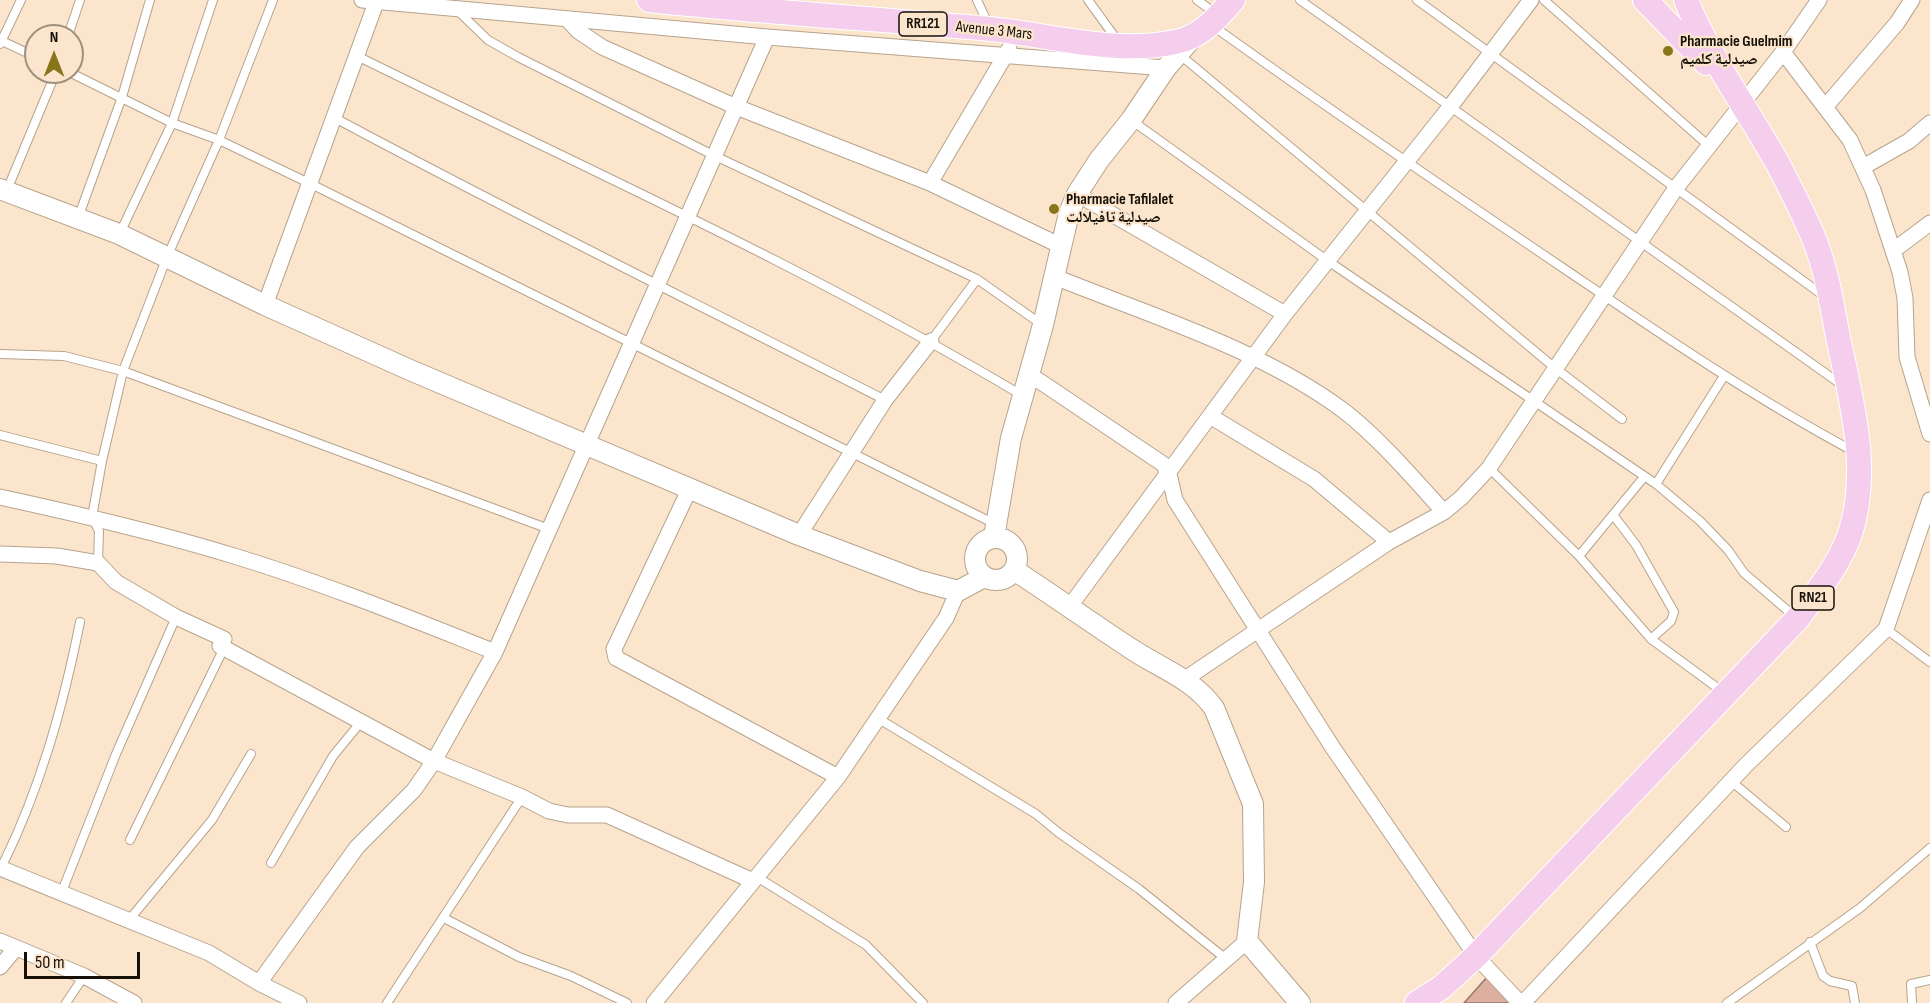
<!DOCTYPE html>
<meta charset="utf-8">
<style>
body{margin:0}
#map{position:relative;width:1930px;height:1003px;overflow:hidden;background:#fbe6cd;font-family:"Sofia Sans Condensed",sans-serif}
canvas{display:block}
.north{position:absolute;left:24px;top:24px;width:60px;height:60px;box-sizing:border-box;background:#fbe6cd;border:2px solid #9f907e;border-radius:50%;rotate:0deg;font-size:16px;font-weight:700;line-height:24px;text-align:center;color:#161007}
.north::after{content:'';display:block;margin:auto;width:21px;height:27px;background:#8a761a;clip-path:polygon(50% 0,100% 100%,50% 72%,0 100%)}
.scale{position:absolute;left:24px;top:952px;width:116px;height:27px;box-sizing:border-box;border:3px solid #161007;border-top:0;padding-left:8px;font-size:18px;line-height:21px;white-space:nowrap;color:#161007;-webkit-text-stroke:4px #fbe6cd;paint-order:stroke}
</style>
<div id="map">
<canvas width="1930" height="1003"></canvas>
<div class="north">N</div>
<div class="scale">50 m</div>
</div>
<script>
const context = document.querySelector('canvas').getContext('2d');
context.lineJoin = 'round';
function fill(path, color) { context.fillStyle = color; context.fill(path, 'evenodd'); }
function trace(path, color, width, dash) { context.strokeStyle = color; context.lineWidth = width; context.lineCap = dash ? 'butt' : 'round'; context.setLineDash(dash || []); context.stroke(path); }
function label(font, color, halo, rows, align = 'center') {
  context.font = font + ' "Sofia Sans Condensed","Noto Naskh Arabic",sans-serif'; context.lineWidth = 4.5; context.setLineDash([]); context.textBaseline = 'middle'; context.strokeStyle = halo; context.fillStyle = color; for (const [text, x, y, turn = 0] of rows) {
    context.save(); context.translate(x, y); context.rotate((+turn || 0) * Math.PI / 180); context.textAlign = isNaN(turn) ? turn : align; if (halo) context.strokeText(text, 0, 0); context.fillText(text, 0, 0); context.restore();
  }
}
const building = new Path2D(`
 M1488,976l29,27h-53z`);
const service = new Path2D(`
 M977,0l12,26
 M1088,0l29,40
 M1197,0l18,13
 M1300,0l542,385
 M1417,0l407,296
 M1544,0l165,146
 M457,10l31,30 30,17 195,98 264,124 64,45
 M1213,26c117,84 236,165 356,246 93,63 185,126 284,179
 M68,36l12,-36
 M0,40l36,17
 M0,44l21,-44
 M1179,54l376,314 67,51
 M357,56c223,110 452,212 666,340
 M69,72l103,51 47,17 92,44 684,340
 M335,118c182,98 367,188 550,282
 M1131,120l197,141 328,223 44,37 28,29 16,23 50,43
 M7,190l49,-118
 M78,218l44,-121 28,-97
 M120,233l52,-110 41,-123
 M931,341l46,-62
 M0,354l64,2 59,15 426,158
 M0,435l102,26
 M1489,468l90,88 72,83 72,53
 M1656,484l68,-108
 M1614,516l22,29 38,67 -3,9 -20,18
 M1579,556l65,-79
 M98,563l1,-32 -7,-14 10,-56 21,-90 44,-114 52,-117 54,-140
 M1886,629l44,33
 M879,719l157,95 23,19 80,56 87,70
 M1731,781l55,46
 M130,840l94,-192
 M271,863l62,-107 27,-33
 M1,868c39,-78 62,-161 79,-246
 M757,877l109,68 57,58
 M61,894l55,-140 60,-137
 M444,918l75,39 52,19 56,27
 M129,920l83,-100 39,-66
 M1810,942l13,34 7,5 22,5 3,17
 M66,1003l18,-27
 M387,1003l135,-206
 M1727,1003l133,-95 70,-60
 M1912,1003l-1,-19 19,-4`);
const minor = new Path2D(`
 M362,0l405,37 399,31
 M567,19l11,12 24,16 132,59 196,77 131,63
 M1783,52l67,88 23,50 27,82 5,26 2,59 23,77
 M1826,106l71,-83 15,-23
 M1863,167l46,-26 21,-18
 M930,183l79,-134
 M1077,194l208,120
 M1894,250l36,-27
 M1055,277c94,38 208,73 289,134 34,26 71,69 100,101
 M265,305l112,-305
 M1029,374l134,90 6,10 6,26 158,248 143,208 44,47
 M1210,416l104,63 75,63
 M690,488l-76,161 2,9 222,119
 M0,497c78,17 157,35 234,59 89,27 175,62 261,96
 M799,535l86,-135 46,-59
 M0,554l57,2 41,7 18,19 60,35 48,22 -4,7 4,2 210,113 88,36 27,14 19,4h39l146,66
 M1070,606l215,-292 165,-207 81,-107
 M1185,679l204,-137 55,-30 17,-14 28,-30 187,-280 107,-136 36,-52
 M0,868l209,85 50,30 40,20
 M0,941l84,35 50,27
 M0,967l15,-18
 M259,983l98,-136 57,-57 20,-29 61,-109 272,-615
 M654,1003l184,-226 108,-159 12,-27
 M1176,1003l71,-62
 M1523,1003l223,-238 140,-136 44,-129`);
const tertiary = new Path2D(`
 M0,189l119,45 146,71 145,65 389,165 121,46 38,10 26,-14
 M994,537l17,-99 32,-113 26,-112 8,-19 22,-34 32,-40 35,-52 29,-33
 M975 559a21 21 0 1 1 42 0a21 21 0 1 1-42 0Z
 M1014,570c40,26 79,54 119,80 29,19 60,29 81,58l39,96 1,78 -7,59 53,62`);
const primary = new Path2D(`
 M649,0c114,12 227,19 341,29 60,6 126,26 185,13 25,-4 42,-24 58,-42
 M1645,0l61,63
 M1417,1003l25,-16 34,-31 322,-338c19,-26 41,-53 52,-84 21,-65 1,-134 -12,-197 -6,-31 -11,-64 -22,-93 -10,-26 -24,-53 -37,-78 -31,-56 -69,-107 -93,-166`);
const markers = [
 [1668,51,6,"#8a761a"],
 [1054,209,6,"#8a761a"]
];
const shields = [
 [923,24,48],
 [1813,598,42]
];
const shieldNames = [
 ["RR121",923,24],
 ["RN21",1813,598]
];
const streetNames = [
 ["Avenue 3 Mars",994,31,6]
];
const poiNames = [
 ["Pharmacie Guelmim",1680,42],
 ["صيدلية كلميم",1680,60],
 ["Pharmacie Tafilalet",1066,200],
 ["صيدلية تافيلالت",1066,218]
];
fill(building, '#ddaf9e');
trace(building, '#94776d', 1.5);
trace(service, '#b7a38c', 10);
trace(minor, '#b7a38c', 17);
trace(tertiary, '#b7a38c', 22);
trace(primary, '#fff', 26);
trace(service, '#fff', 8);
trace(minor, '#fff', 15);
trace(tertiary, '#fff', 20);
trace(primary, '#f5ceee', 24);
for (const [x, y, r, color] of markers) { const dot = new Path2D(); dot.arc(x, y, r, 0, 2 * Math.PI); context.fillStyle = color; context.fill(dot); trace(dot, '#fbe6cd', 2); }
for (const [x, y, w] of shields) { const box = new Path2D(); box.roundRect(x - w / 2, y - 12, w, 24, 4.5); context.fillStyle = '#fbe6cd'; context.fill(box); trace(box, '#161007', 1.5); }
label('bold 15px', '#161007', null, shieldNames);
label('16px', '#161007', '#fbe6cd', streetNames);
label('bold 16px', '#161007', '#fbe6cd', poiNames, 'left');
</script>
